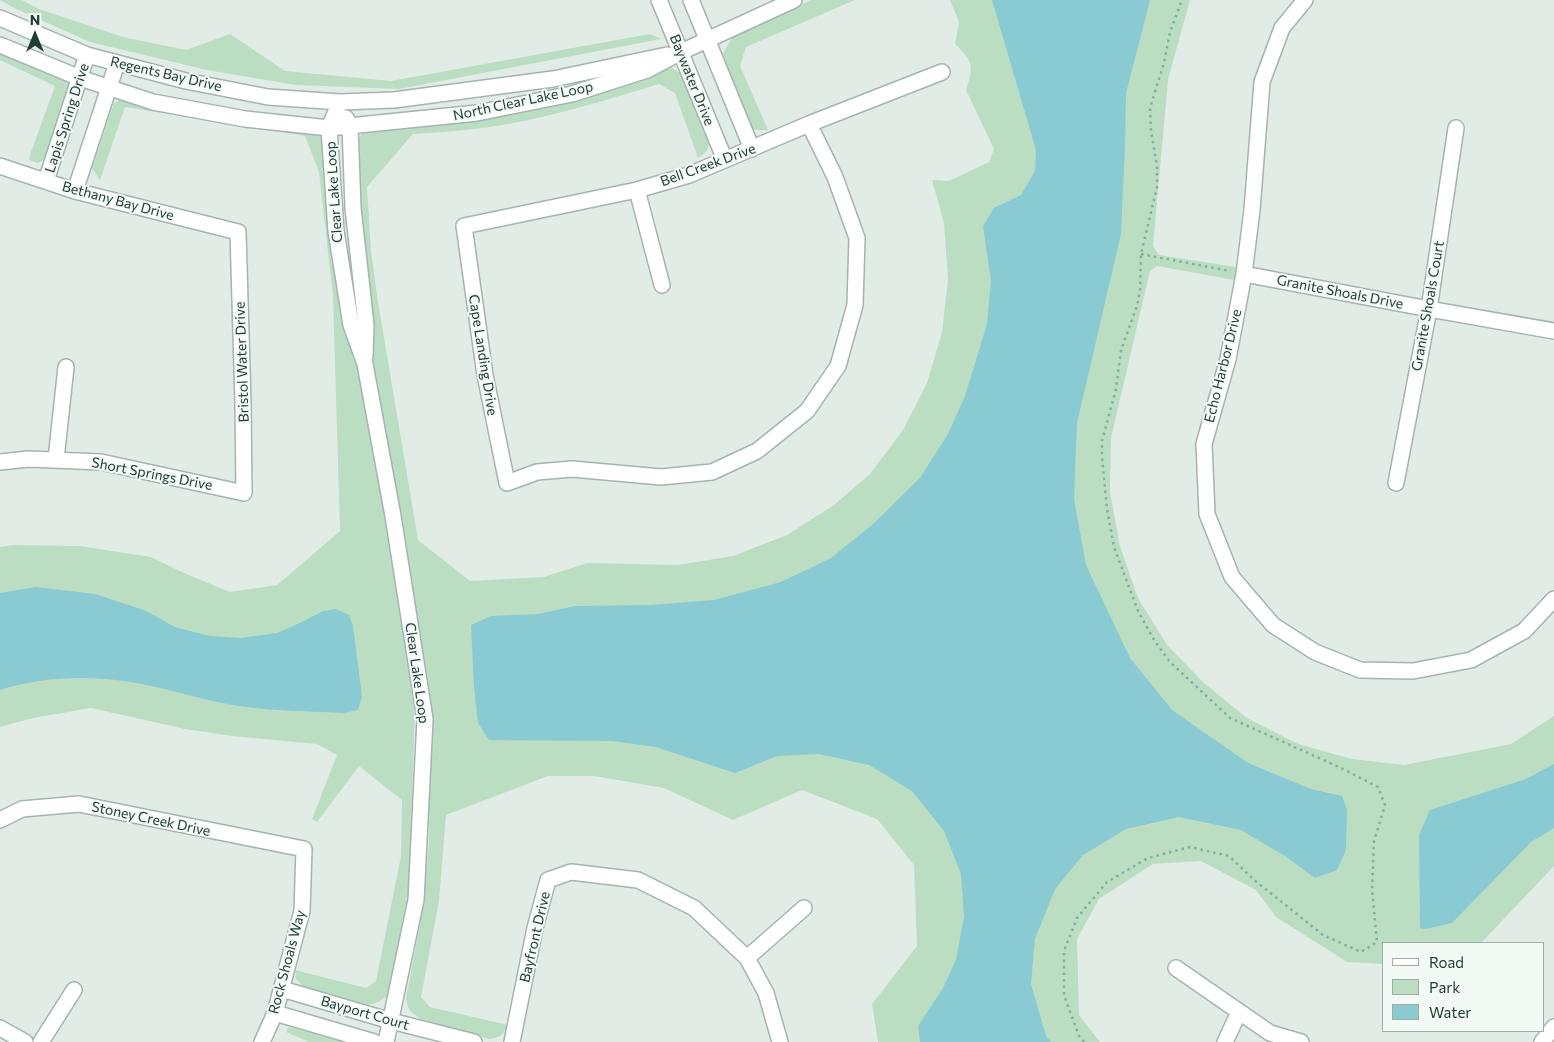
<!DOCTYPE html>
<style>
body{margin:0}
#map{position:relative;width:1554px;height:1042px;overflow:hidden;background:#e2ece7;font-family:Commissioner,sans-serif}
canvas{display:block}
.legend{position:absolute;left:1382px;top:942px;width:162px;height:90px;box-sizing:border-box;background:#f3f9f5;border:1px solid #9faea8;margin:0;padding:6px 9px;list-style:none;font-size:15px;color:#223d35}
.legend li{display:flex;align-items:center;gap:10px;height:25px}
.legend b{width:25px;border:1px solid #9faea8}
.north{position:absolute;left:10px;top:10px;width:50px;height:50px;-webkit-text-stroke:4px #f3f9f5;paint-order:stroke;rotate:0deg;font-size:14px;font-weight:700;line-height:20px;text-align:center;color:#223d35}
.north::after{content:'';display:block;margin:auto;width:18px;height:22px;background:#223d35;clip-path:polygon(50% 0,100% 100%,50% 72%,0 100%)}
</style>
<div id="map">
<canvas width="1554" height="1042"></canvas>
<ul class="legend">
<li><b style="height:6px;background:#fff"></b>Road</li>
<li><b style="height:14px;background:#bbdec2"></b>Park</li>
<li><b style="height:14px;background:#8acad2"></b>Water</li>
</ul>
<div class="north">N</div>
</div>
<script>
const context = document.querySelector('canvas').getContext('2d');
context.lineJoin = 'round';
function fill(path, color) { context.fillStyle = color; context.fill(path, 'evenodd'); }
function trace(path, color, width, dash) { context.strokeStyle = color; context.lineWidth = width; context.lineCap = dash ? 'butt' : 'round'; context.setLineDash(dash || []); context.stroke(path); }
function label(font, color, halo, rows, align = 'center') {
  context.font = font + ' Commissioner,sans-serif'; context.lineWidth = 4; context.setLineDash([]); context.textBaseline = 'middle'; context.strokeStyle = halo; context.fillStyle = color; for (const [text, x, y, turn = 0] of rows) {
    context.save(); context.translate(x, y); context.rotate((+turn || 0) * Math.PI / 180); context.textAlign = isNaN(turn) ? turn : align; if (halo) context.strokeText(text, 0, 0); context.fillText(text, 0, 0); context.restore();
  }
}
const green = new Path2D(`
 M0,0h22l17,9 84,28 63,13 44,-16 55,37 106,10 259,-47 11,5 -262,50 -103,-4 -89,-15 -117,-28 -76,-34z
 M811,0h44l-109,47 -6,19 28,64h-16l-7,-13 -24,-60 12,-21z
 M950,0h240l-22,80 -15,166 6,9 77,12 -2,13 -77,-14 -7,5 -39,167 -1,54 10,54 18,52 29,47 37,38 43,35 51,26 54,15 52,6 107,-21 43,-28v150l-73,77h-98v21l-36,-2 -71,-45 -20,-27 -55,-29 -48,3 -54,35 -22,40 2,76 21,27h-222l-6,-38 45,-58 -3,-81 -37,-46 -75,-29 -69,30 -69,-32 -70,-12h-46l-102,39 -7,86 -18,96 9,10 78,18c-5,10 -8,13 -19,14l-68,-20c-10,-6 -14,-10 -15,-21l16,-84 7,-73 1,-82 -15,-148 -41,-241 -17,-158 -1,-67 7,-14 292,-61 17,-2 8,5 29,65c1,11 -3,15 -11,20l-23,-65 -16,-9c-50,15 -100,31 -151,40 -32,6 -63,8 -95,10l-46,53 4,64 6,45 41,244 52,41 74,-4 43,-14 91,2 55,-9 54,-21 47,-30 36,-31 33,-44 24,-47 15,-51 6,-53 -4,-56 -12,-43 17,1 40,-19 5,-13 -28,-59c8,-25 7,-28 -11,-46l4,-22z
 M0,46l75,37 -26,75 -11,5 -9,-3 1,-5 25,-69 -55,-26z
 M126,96l202,34 30,230 32,173 25,180 -6,173 -19,105c-6,10 -13,12 -24,14l-62,-18 -8,-8 -1,-9 71,18 10,-7 25,-125 1,-56 -43,-34 -42,56 -5,-3 25,-64 -20,-11 -85,-8 -47,-7 -94,-21 -58,10 -33,9v-180l12,-2 68,1 71,11 33,16 46,19 47,-7 63,-54 -7,-235 -14,-124 -14,-36 -180,-29 -25,73 -8,-12 22,-65z
 M289,1027l54,15h-34l-23,-10z`);
const water = new Path2D(`
 M992,0h158l-24,93 -1,52 -4,89 -44,189 -3,76 12,66 44,93 42,52 76,53 63,26 31,7 5,14 -1,40 -9,20 -22,8 -30,-22 -44,-26 -62,-13 -53,12 -43,26 -28,34 -20,50 -4,45 15,52 5,6h-131l-2,-16 25,-38 13,-28 8,-43 -3,-43 -17,-43 -32,-40 -43,-26 -50,-11 -42,2 -42,17 -79,-26 -44,-6 -123,-1 -11,-17 -4,-36 -3,-62 20,-9 47,-2 37,-8 76,-1 63,-5 67,-18 50,-24 41,-33 48,-47 28,-44 17,-38 22,-72 4,-43 -8,-55 11,-18 27,-13 14,-24 1,-21z
 M36,587l59,7 49,16 31,17 34,9 32,2 36,-5 23,-10 23,-12 13,-2 13,6 4,11 9,70 -4,14 -14,3c-41,-2 -82,-2 -122,-10 -25,-5 -50,-13 -75,-18 -48,-10 -99,-10 -147,5v-97z
 M1554,764v64l-23,14 -79,81 -27,6 -5,-1 -1,-93 11,-25 96,-31z`);
const path = new Path2D(`
 M1141,254l89,17
 M1084,1042l-5,-6 -15,-41v-44l13,-33 30,-36 41,-24 42,-11 39,9 24,23 70,56 38,17 16,-10 -5,-53 2,-48 11,-36 -7,-18 -39,-20 -109,-49 -60,-56 -16,-22 -16,-29 -24,-64 -7,-38 -5,-52v-16l14,-52 5,-39 16,-44 3,-16 1,-36 16,-67v-21l-6,-35 -1,-23 14,-45 6,-31 12,-32`);
const minor = new Path2D(`
 M659,0l66,160
 M691,0l61,149
 M1305,0l-23,28 -20,54 -10,128 -8,64 -16,85 -24,85 3,70 25,63 41,48 42,27 45,18 53,1 58,-11 53,-29 30,-32
 M0,18l87,37 99,26 82,16 72,5 54,-2 159,-21 114,-24
 M0,45l80,33 73,24 92,17 84,9 148,-15 95,-19 75,-24 34,-18 113,-52
 M340,102l-11,26 7,103 15,94 14,39 28,152 32,203 -9,181 -30,142
 M346,118l4,8 3,82 13,117 -1,31
 M809,124l26,53 22,61 -2,67 -17,61 -31,45 -50,40 -45,21 -51,5 -89,-8 -35,3 -30,11 -22,-108 -21,-149 173,-36 52,-15 120,-51 133,-52
 M0,166l75,25 163,41 5,171 1,90 -143,-31 -73,-3 -28,3
 M46,181l41,-126
 M637,190l25,95
 M75,191l42,-128
 M1244,274l185,35 125,22
 M56,459l10,-92
 M1396,483l33,-174 27,-181
 M0,820l22,-11 57,-5 225,45 -2,62 -27,102 -13,29
 M747,958l57,-50
 M1176,968l94,65 31,9
 M282,989l109,32 83,21
 M275,1013l99,29
 M0,1028l25,14
 M41,1042l33,-52
 M512,1042l23,-114 13,-48 23,-8 67,8 56,28 53,50 19,35 14,49
 M1225,1042l14,-30
 M1542,1042l12,-15`);
const streetNames = [
 ["Regents Bay Drive",166,74,13],
 ["Baywater Drive",692,80,68],
 ["North Clear Lake Loop",523,101,-12],
 ["Lapis Spring Drive",67,118,-72],
 ["Bell Creek Drive",708,165,-20],
 ["Clear Lake Loop",334,192,-94],
 ["Bethany Bay Drive",118,201,15],
 ["Granite Shoals Drive",1340,292,11],
 ["Granite Shoals Court",1428,306,-80],
 ["Cape Landing Drive",483,355,81],
 ["Bristol Water Drive",242,362,-92],
 ["Echo Harbor Drive",1223,366,-76],
 ["Short Springs Drive",152,474,11],
 ["Clear Lake Loop",417,673,82],
 ["Stoney Creek Drive",151,819,12],
 ["Bayfront Drive",535,937,-77],
 ["Rock Shoals Way",287,962,-75],
 ["Bayport Court",365,1013,16]
];
fill(green, '#bbdec2');
fill(water, '#8acad2');
trace(minor, '#a5b4ae', 18);
trace(path, '#82b09f', 2.5, [2.5, 4]);
trace(minor, '#fff', 15);
label('14px', '#223d35', '#f3f9f5', streetNames);
</script>
